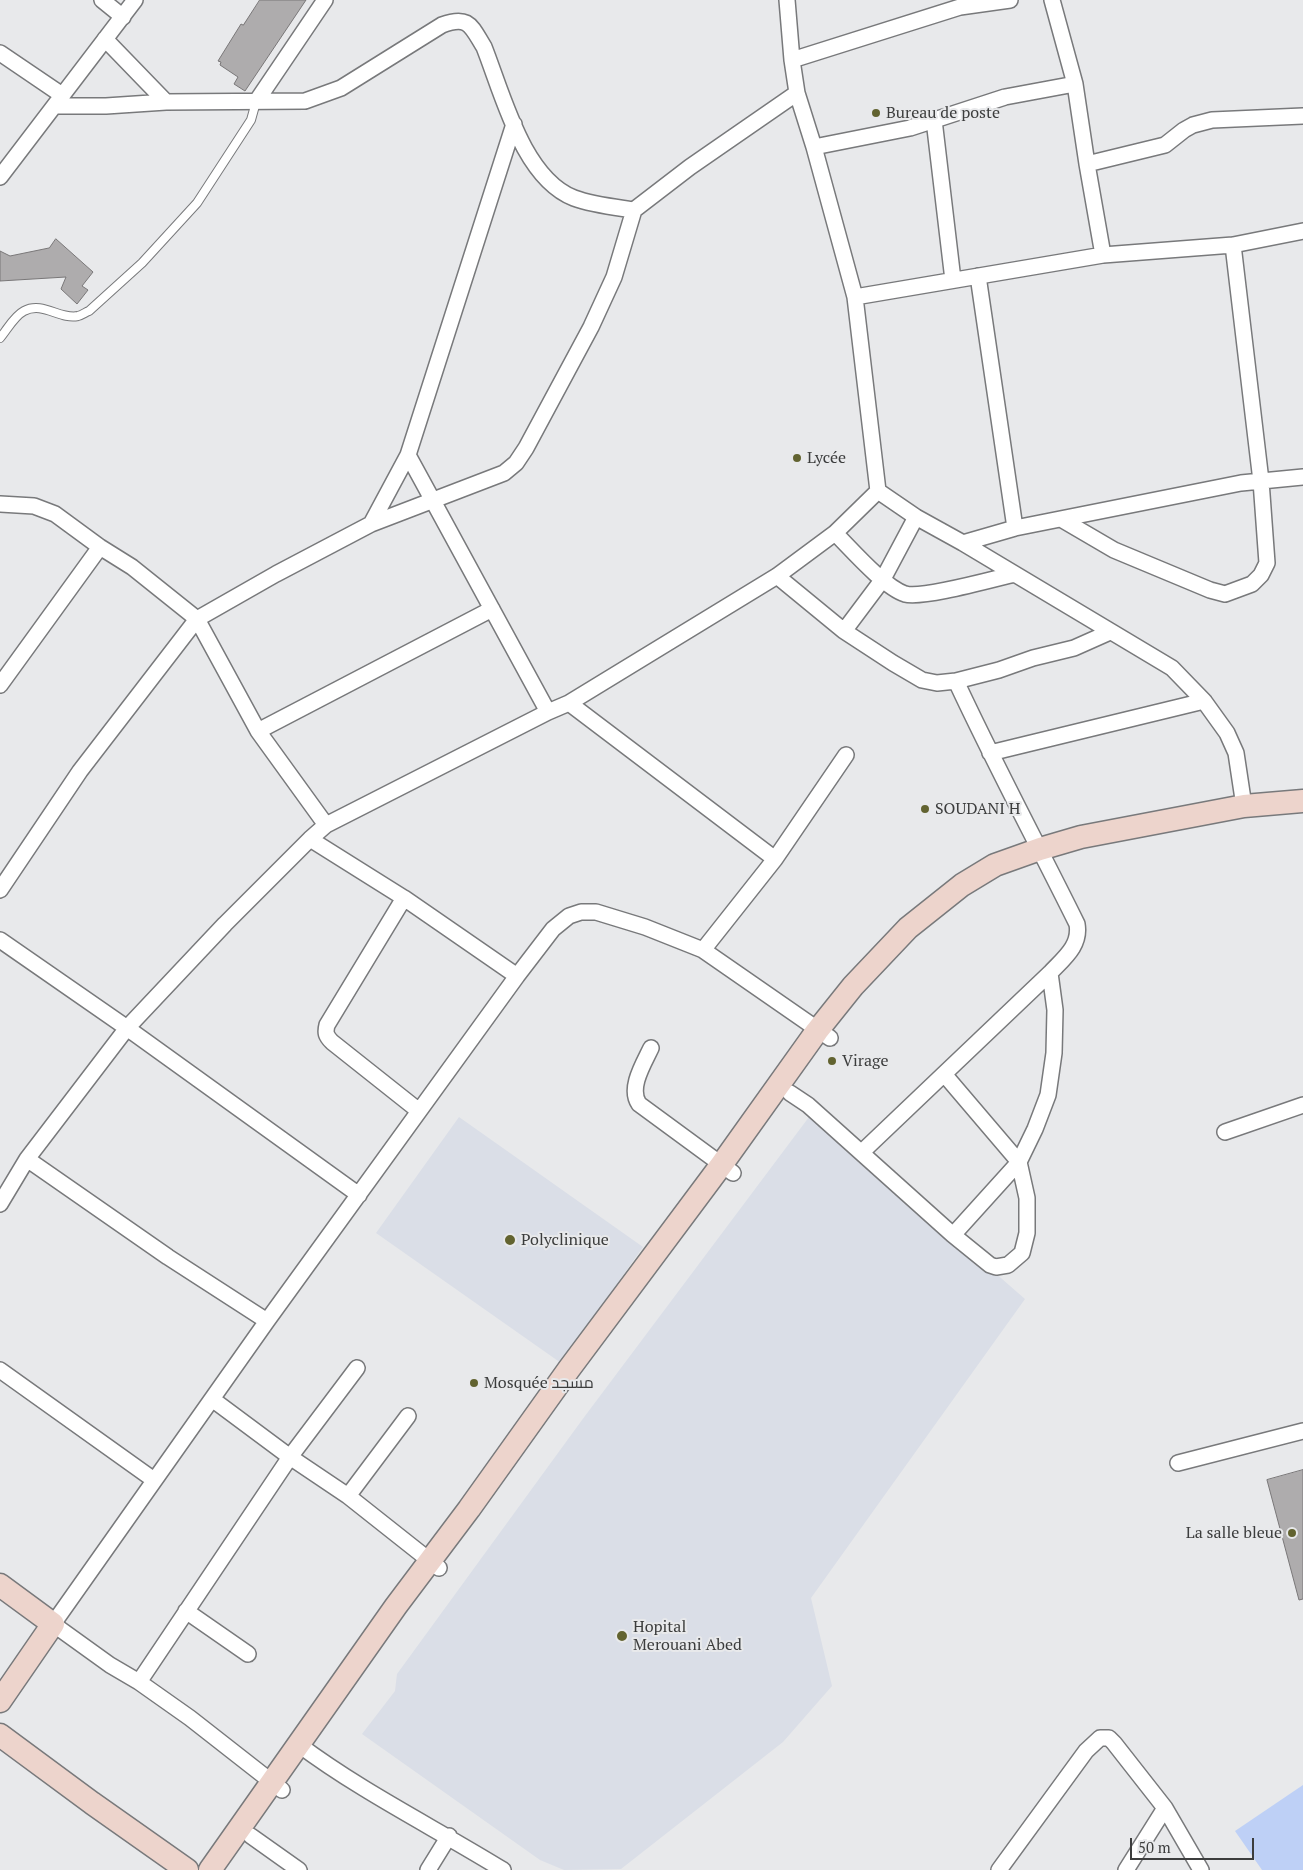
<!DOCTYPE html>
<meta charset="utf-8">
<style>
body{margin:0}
#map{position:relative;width:1303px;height:1870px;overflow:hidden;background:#e8e9eb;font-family:"PT Serif",serif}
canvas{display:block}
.scale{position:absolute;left:1130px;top:1838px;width:124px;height:22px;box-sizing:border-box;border:2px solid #3c3d3d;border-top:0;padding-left:6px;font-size:15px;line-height:18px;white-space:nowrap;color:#3c3d3d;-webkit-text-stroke:4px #e8e9eb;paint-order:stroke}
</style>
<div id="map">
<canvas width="1303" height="1870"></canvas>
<div class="scale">50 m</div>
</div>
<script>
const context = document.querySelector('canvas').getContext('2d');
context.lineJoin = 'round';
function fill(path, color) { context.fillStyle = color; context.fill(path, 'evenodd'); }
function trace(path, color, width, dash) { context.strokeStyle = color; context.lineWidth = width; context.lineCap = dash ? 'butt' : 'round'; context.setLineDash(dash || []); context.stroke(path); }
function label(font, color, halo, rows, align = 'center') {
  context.font = font + ' "PT Serif",Cairo,serif'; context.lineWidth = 4; context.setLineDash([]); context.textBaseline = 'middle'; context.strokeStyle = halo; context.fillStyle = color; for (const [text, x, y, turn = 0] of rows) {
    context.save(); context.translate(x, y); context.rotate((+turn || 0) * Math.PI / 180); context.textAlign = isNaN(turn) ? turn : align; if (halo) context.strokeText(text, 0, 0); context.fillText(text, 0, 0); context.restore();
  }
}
const built = new Path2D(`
 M812,1113l213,186 -214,299 21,88 -49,56 -162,127 -57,1 -24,-10 -178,-126 33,-43 2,-17 185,-254z
 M459,1117l184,130 -82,116 -185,-130z`);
const green = new Path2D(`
 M1303,1785v85h-41l-27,-39z`);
const building = new Path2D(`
 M260,0h46l-61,91 -11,-7 4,-7 -18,-12 1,-3 -3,-1 23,-37 2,1z
 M56,239l37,33 -11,14 6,4 -11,14 -16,-15 5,-12 -66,4v-30l10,5 39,-8z
 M1303,1470v129l-4,1 -32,-120z`);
const lane = new Path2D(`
 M0,338c7,-8 14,-22 24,-27 19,-10 36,9 54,5 4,-1 8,-4 11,-5l53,-48 55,-60 54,-83 5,-18`);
const street = new Path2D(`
 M102,0l21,17
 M787,0l5,60 5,33
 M1052,0l23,84 12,80 16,91
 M105,39l61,63
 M0,53l62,42
 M792,60l168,-53 50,-7
 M256,102l69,-102
 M54,106h52l60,-4 139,-1 36,-13 101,-63c27,-10 29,1 42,22 19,48 39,131 90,151 19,7 40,9 60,12l56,-43 107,-74 17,54 41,150 23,194 38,26 47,26 209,125 32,33 23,32 9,20 8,53
 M934,120l19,160
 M514,124l-106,331 140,257
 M814,147l96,-19 95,-31 70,-13
 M1087,164l78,-19 19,-15 9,-5 19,-5 91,-4
 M0,177l135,-177
 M978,276l37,252
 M855,297l248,-42 130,-10 70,-14
 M0,504l34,2 21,8 45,33 32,20 65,52 61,112 68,94
 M1061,519l53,31 96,40 15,4 27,-10 9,-9 6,-12 -6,-82 -28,-236
 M371,524l37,-69
 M835,533c17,17 49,54 70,61 18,5 88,-15 110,-20
 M963,543l52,-15 226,-45 62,-6
 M777,576l67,55 49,32 29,17 15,3 19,-2 43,-11 34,-12 41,-10 36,-16
 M844,631l39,-52 33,-62
 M0,685l100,-138
 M569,703l206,156 -72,91
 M258,731l234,-122
 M990,753l214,-52
 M310,839l94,59 113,78
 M775,859l71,-104
 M0,890l80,-119 117,-152 79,-45 95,-50 133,-51 12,-10 10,-15 65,-121 23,-50 20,-67
 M404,898l-77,127c-2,8 -1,11 5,17l87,69
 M0,940l127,88 232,167
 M651,1048c-7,15 -23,40 -12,56l94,69
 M790,1093l18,12 145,130 37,30 6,2 12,-2 14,-12 5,-20v-35l-8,-36 -75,-88
 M1225,1132l78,-27
 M862,1152l188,-179c13,-14 31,-27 27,-49 -40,-81 -83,-161 -121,-243
 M27,1159l141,98 99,64
 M0,1204l27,-45 100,-131 98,-104 85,-85 16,-14 222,-113 21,-9 208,-127 58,-43 43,-42
 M953,1235l66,-73 16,-33 13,-34 6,-42 1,-43 -5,-37
 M0,1370l154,110
 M212,1399l78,58 58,39 91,72
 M1178,1463l125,-32
 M348,1496l60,-80
 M186,1611l62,43
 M139,1682l151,-225 67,-89
 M298,1744c64,48 137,84 205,126
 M282,1790l-92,-72 -51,-36 -29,-17 -57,-41 214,-303 250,-345 36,-47 16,-13 12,-4h15l49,15 58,23 127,88
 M251,1836l48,34
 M428,1870l21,-34
 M999,1870l87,-119 14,-13h9l5,5 51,65 36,62
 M1126,1870l39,-62`);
const secondary = new Path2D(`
 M0,1585l53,39 -53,77
 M0,1735l92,68 95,67
 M210,1870l186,-264 73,-97 100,-140 153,-205 95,-133 36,-45 55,-58 54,-43 33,-20 45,-16 41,-12 163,-31 59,-5`);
const markers = [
 [876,113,5,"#626330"],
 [797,458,5,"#626330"],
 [925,809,5,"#626330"],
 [832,1061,5,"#626330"],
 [510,1240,6,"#626330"],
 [474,1383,5,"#626330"],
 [1292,1533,5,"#626330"],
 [622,1636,6,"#626330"]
];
const poiNames = [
 ["Bureau de poste",886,113],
 ["Lycée",807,458],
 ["SOUDANI H",935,809],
 ["Virage",842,1061],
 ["Polyclinique",521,1240],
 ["Mosquée مسجد",484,1383],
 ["La salle bleue",1282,1533,"right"],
 ["Hopital",633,1627],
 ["Merouani Abed",633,1645]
];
fill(built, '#dadee7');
fill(green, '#bed0f6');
fill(building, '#aeacad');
trace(building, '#797778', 1);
trace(lane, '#78797b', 10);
trace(street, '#78797b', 18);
trace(secondary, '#78797b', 25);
trace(lane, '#fff', 8);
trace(street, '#fff', 15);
trace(secondary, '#edd4cc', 22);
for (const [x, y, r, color] of markers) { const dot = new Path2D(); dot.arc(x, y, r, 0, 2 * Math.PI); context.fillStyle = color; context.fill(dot); trace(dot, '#e8e9eb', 2); }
label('16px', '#3c3d3d', '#e8e9eb', poiNames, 'left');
</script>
